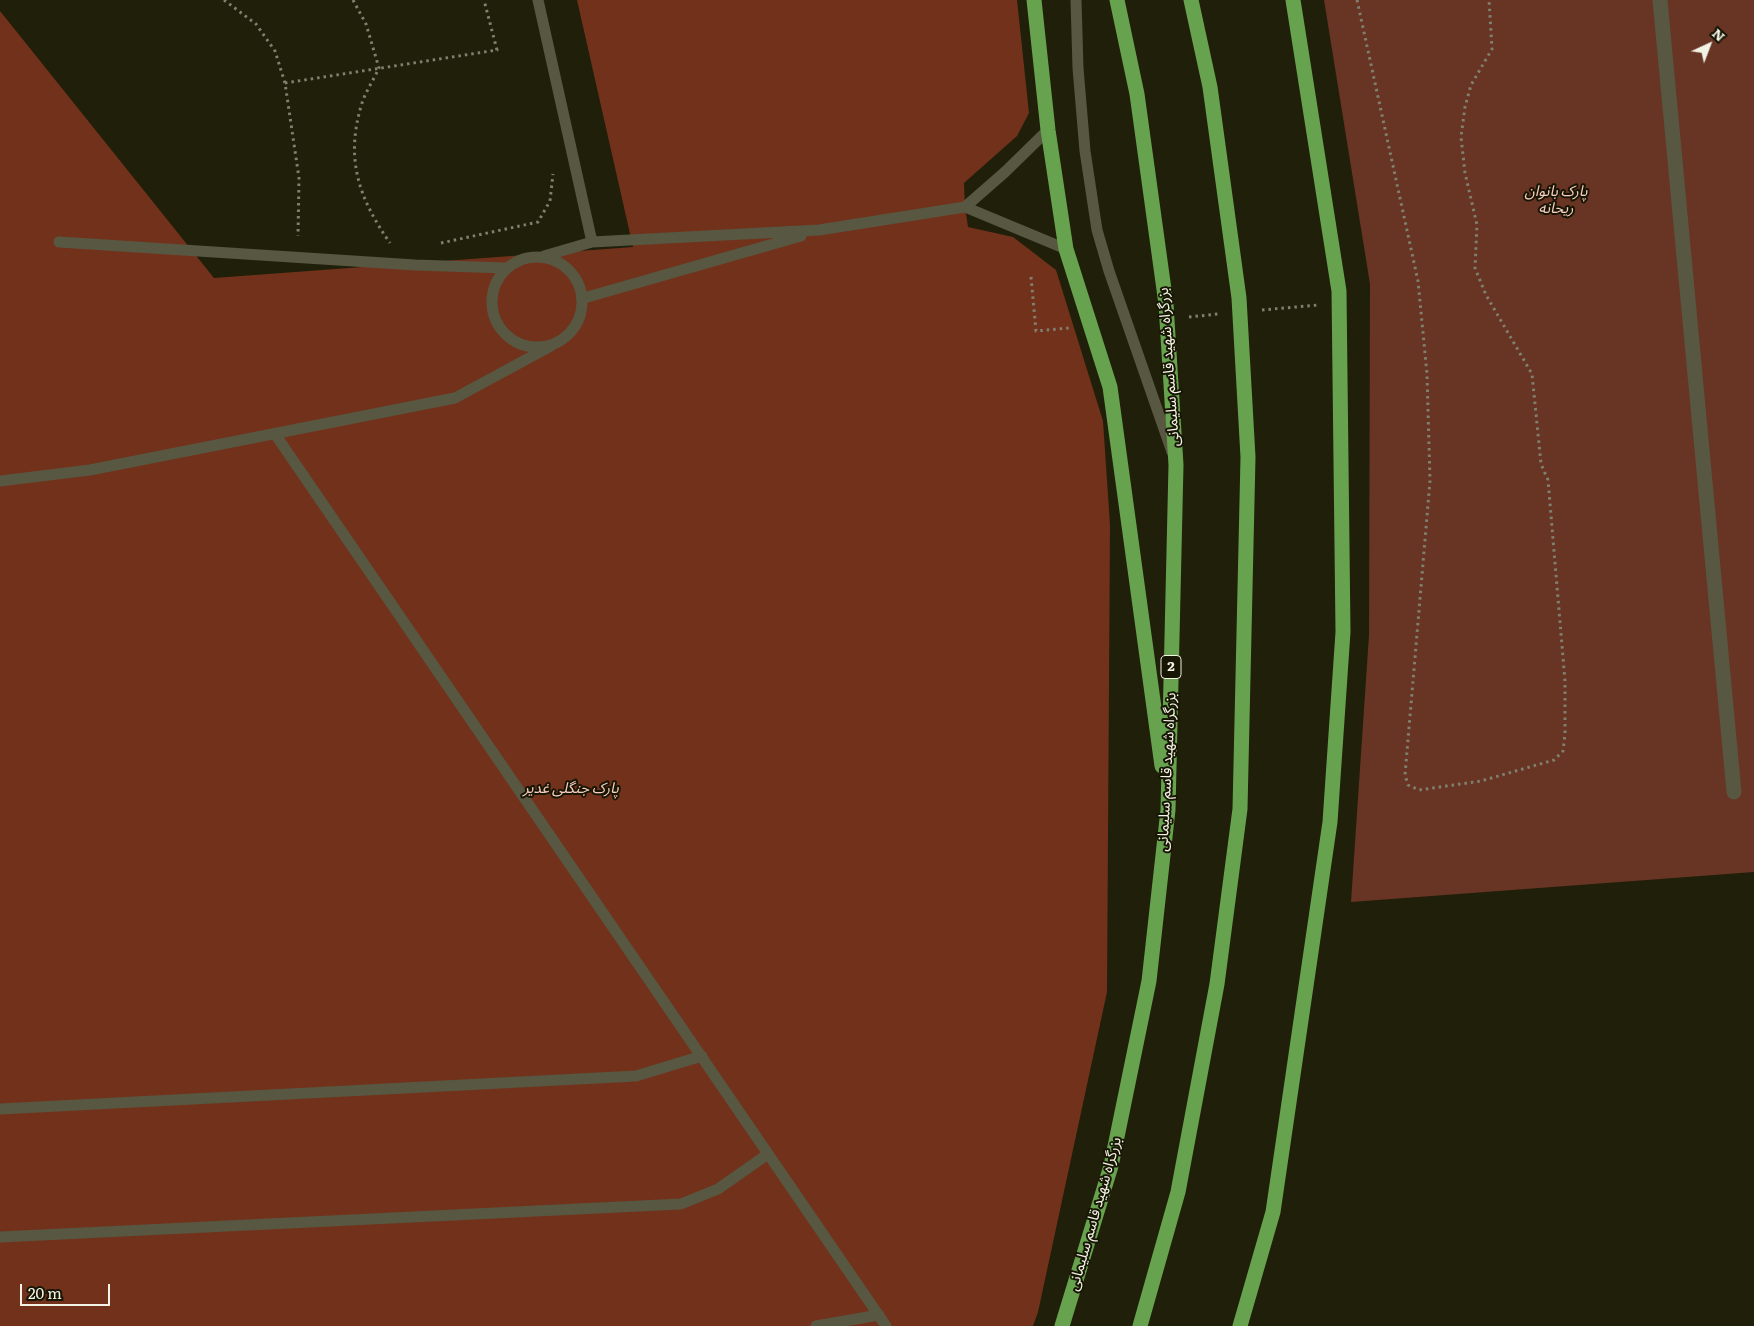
<!DOCTYPE html>
<meta charset="utf-8">
<style>
body{margin:0}
#map{position:relative;width:1754px;height:1326px;overflow:hidden;background:#201f0a;font-family:Literata,serif}
canvas{display:block}
.north{position:absolute;left:1684px;top:20px;width:50px;height:50px;-webkit-text-stroke:4px #171503;paint-order:stroke;rotate:43deg;font-size:14px;font-weight:700;line-height:20px;text-align:center;color:#f2f2e5}
.north::after{content:'';display:block;margin:auto;width:18px;height:22px;background:#f2f2e5;clip-path:polygon(50% 0,100% 100%,50% 72%,0 100%)}
.scale{position:absolute;left:20px;top:1284px;width:90px;height:22px;box-sizing:border-box;border:2px solid #f2f2e5;border-top:0;padding-left:6px;font-size:15px;line-height:18px;white-space:nowrap;color:#f2f2e5;-webkit-text-stroke:4px #171503;paint-order:stroke}
</style>
<div id="map">
<canvas width="1754" height="1326"></canvas>
<div class="north">N</div>
<div class="scale">20 m</div>
</div>
<script>
const context = document.querySelector('canvas').getContext('2d');
context.lineJoin = 'round';
function fill(path, color) { context.fillStyle = color; context.fill(path, 'evenodd'); }
function trace(path, color, width, dash) { context.strokeStyle = color; context.lineWidth = width; context.lineCap = dash ? 'butt' : 'round'; context.setLineDash(dash || []); context.stroke(path); }
function label(font, color, halo, rows, align = 'center') {
  context.font = font + ' Literata,"Noto Sans Arabic",serif'; context.lineWidth = 4; context.setLineDash([]); context.textBaseline = 'middle'; context.strokeStyle = halo; context.fillStyle = color; for (const [text, x, y, turn = 0] of rows) {
    context.save(); context.translate(x, y); context.rotate((+turn || 0) * Math.PI / 180); context.textAlign = isNaN(turn) ? turn : align; if (halo) context.strokeText(text, 0, 0); context.fillText(text, 0, 0); context.restore();
  }
}
const green = new Path2D(`
 M1324,0h430v872l-403,30 18,-267 1,-351z`);
const forest = new Path2D(`
 M577,0h440l12,113 -12,23 -53,47 1,24 3,20 45,10 43,33 47,151 7,104 -3,467 -69,320 -5,14h-1033v-1315l214,267 419,-31z`);
const path = new Path2D(`
 M224,0l32,24 19,27 10,32 14,95 -1,58
 M353,0l13,24 13,44c-5,11 -13,23 -17,35 -17,55 -4,94 28,140
 M1357,0l61,281 9,93 3,107 -25,294 3,10 11,5 62,-9 73,-21 9,-9 2,-17v-53l-17,-201 -7,-16 -9,-90 -46,-79 -11,-27 2,-43 -12,-52 -4,-36 4,-30 6,-22 21,-36 -3,-49
 M285,83l212,-33 -13,-50
 M441,243l97,-21 12,-21 3,-27
 M1031,277l5,54 33,-3
 M1262,310l56,-5
 M1189,317l29,-3`);
const service = new Path2D(`
 M538,0l54,242
 M1076,0l2,68 7,83 12,79 12,41 63,181
 M965,207l40,-35 43,-42
 M59,242l356,23 91,3
 M544,256l48,-14 227,-12 146,-23 101,42
 M492 302a45 45 0 1 1 90 0a45 45 0 1 1-90 0Z
 M584,298l217,-62
 M275,434l611,892
 M0,481l90,-11 365,-72 96,-52
 M0,1109l636,-33 66,-20
 M0,1237l681,-33 37,-15 50,-35
 M816,1326l63,-11`);
const minor = new Path2D(`
 M1660,0l74,792`);
const trunk = new Path2D(`
 M1034,0l14,130 18,119 44,138 52,379
 M1062,1326l49,-160 38,-185 19,-171 8,-345 -10,-161 -29,-210 -20,-94
 M1140,1326l38,-134 39,-208 23,-175 8,-352 -9,-159 -29,-211 -19,-87
 M1240,1326l33,-114 57,-390 13,-190 -4,-341 -46,-291`);
const shields = [
 [1171,667,20]
];
const shieldNames = [
 ["2",1171,667]
];
const parkNames = [
 ["پارک بانوان",1556,192],
 ["ریحانه",1556,209],
 ["پارک جنگلی غدیر",571,789]
];
const streetNames = [
 ["بزرگراه شهید قاسم سلیمانی",1169,367,-94],
 ["بزرگراه شهید قاسم سلیمانی",1167,772,-87],
 ["بزرگراه شهید قاسم سلیمانی",1095,1214,-74]
];
fill(green, '#683423');
fill(forest, '#72311b');
trace(path, '#80806f', 3, [2.5, 4]);
trace(service, '#585741', 11);
trace(minor, '#585741', 15);
trace(trunk, '#67a24e', 15);
for (const [x, y, w] of shields) { const box = new Path2D(); box.roundRect(x - w / 2, y - 11.5, w, 23, 4); context.fillStyle = '#171503'; context.fill(box); trace(box, '#f2f2e5', 1); }
label('bold 14px', '#f2f2e5', null, shieldNames);
label('italic 15px', '#f8cec1', '#171503', parkNames);
label('15px', '#f2f2e5', '#171503', streetNames);
</script>
